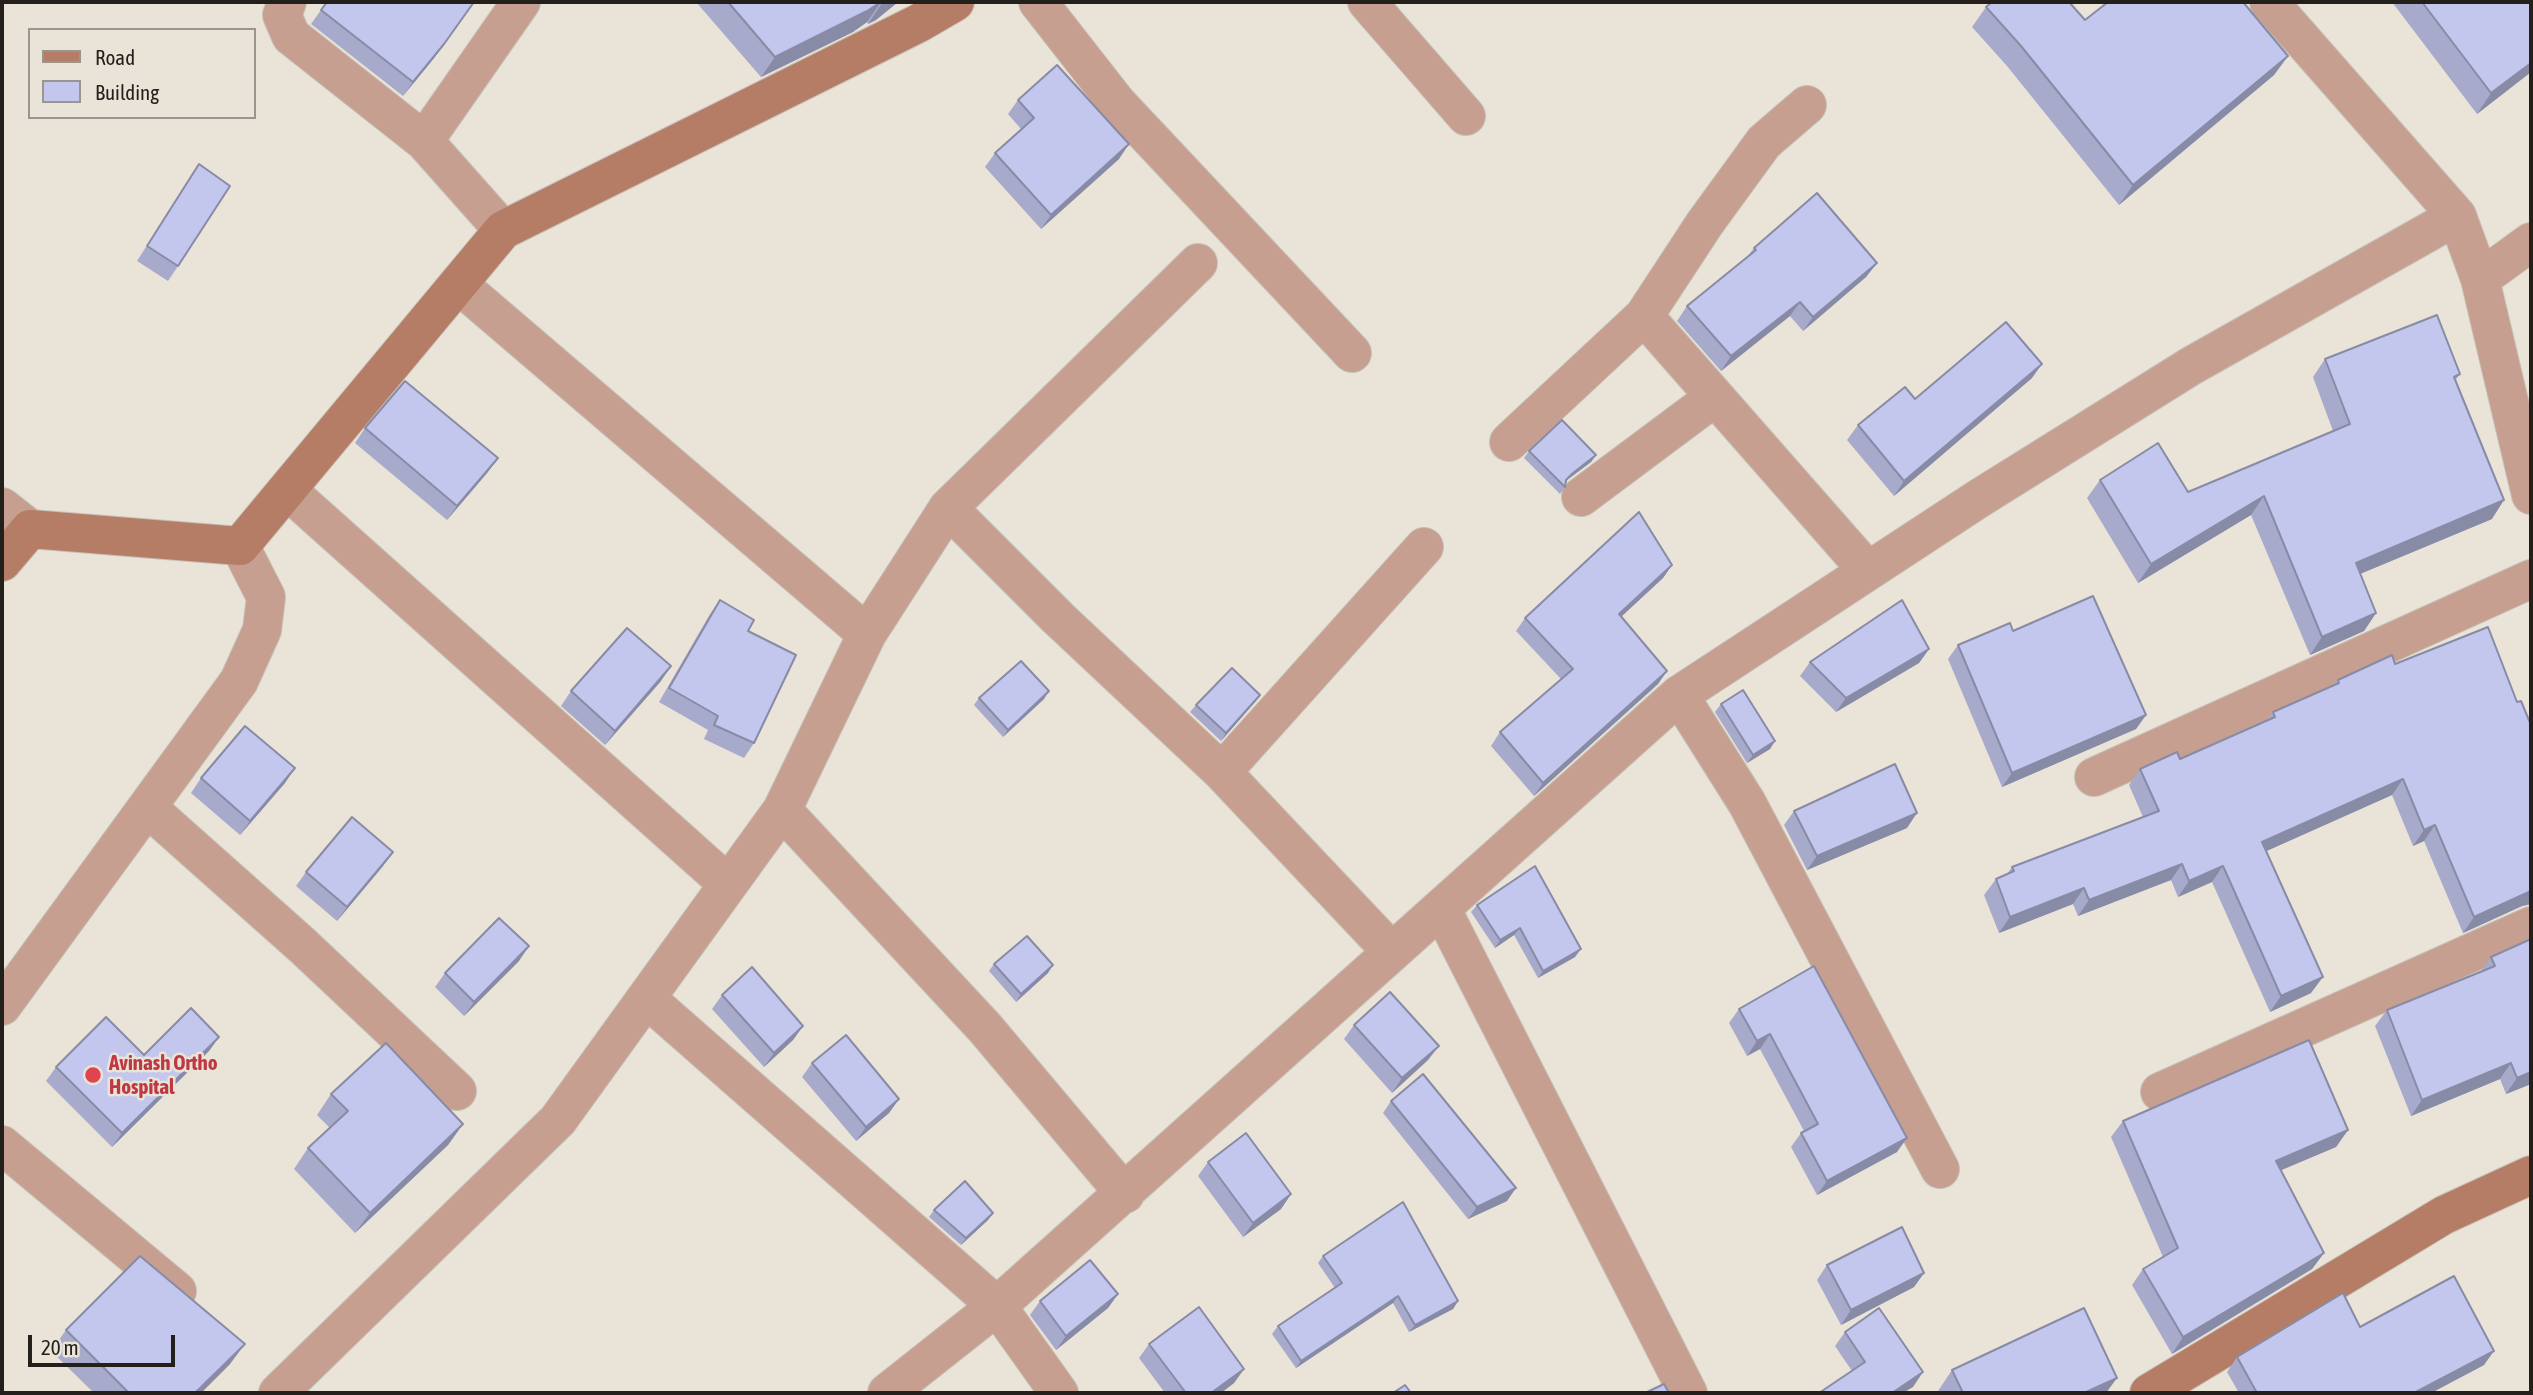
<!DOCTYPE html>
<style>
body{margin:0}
#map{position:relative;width:2533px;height:1395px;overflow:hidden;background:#eae3d8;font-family:"Asap Condensed",sans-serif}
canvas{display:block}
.frame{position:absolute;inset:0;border:4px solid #23201c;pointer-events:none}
.legend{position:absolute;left:28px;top:28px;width:228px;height:91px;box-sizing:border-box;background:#eae3d8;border:2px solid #9a958d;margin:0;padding:9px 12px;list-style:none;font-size:21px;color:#23201c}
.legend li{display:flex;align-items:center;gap:14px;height:35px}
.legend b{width:35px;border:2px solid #9a958d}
.scale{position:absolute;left:28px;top:1335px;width:147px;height:32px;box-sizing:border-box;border:4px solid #23201c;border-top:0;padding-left:9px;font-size:21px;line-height:24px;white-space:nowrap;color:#23201c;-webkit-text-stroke:5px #eae3d8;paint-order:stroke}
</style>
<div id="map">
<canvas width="2533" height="1395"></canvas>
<div class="frame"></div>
<ul class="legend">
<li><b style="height:9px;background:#b57d66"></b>Road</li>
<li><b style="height:19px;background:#c3c6ed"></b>Building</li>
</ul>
<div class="scale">20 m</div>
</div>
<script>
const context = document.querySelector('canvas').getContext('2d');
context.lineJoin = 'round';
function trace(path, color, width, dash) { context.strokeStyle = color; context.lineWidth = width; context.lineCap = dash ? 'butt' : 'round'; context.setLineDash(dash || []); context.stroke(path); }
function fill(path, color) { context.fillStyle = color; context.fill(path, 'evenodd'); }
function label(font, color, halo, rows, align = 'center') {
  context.font = font + ' "Asap Condensed",sans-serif'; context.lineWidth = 5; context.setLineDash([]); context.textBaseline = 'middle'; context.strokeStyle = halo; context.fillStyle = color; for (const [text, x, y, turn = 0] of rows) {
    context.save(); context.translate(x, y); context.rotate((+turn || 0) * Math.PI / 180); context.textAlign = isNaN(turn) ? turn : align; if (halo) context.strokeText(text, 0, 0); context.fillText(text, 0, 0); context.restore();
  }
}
const street = new Path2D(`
 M287,2l-5,13 9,21 133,105 79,89
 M1038,2l79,101 235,250
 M1367,2l99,114
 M2269,2l188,214 23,63 51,216
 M424,141l97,-139
 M2480,279l51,-37
 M458,284l409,350
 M1644,316l224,255
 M1509,442l135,-126 61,-93 59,-81 43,-37
 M287,490l441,394
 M1581,497l134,-100
 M2,507l28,22
 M948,508l110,110 164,154 170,180
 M1679,695l68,108 193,366
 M1222,772l202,-225
 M2094,777l437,-198
 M148,808l155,138 154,145
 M782,810l203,218 140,166
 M1441,908l247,485
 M646,998l351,308 62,87
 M2,1006l237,-325 23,-51 4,-33 -26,-51
 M2160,1092l371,-166
 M2,1145l175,146
 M278,1393l280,-273 224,-310 85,-176 81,-126 250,-245
 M887,1393l110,-87 682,-611 299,-196 213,-133 266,-150`);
const secondary = new Path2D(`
 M2,562l28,-33 210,17 263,-316 416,-207 36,-21
 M2149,1393l295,-178 87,-40`);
const wall = new Path2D(`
 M474,2l-40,56 -31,38 -92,-72 10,-14z
 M696,2h202l-22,18 -8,4 -1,-2 -14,10 -92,45z
 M2392,2h139v70l-54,42z
 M1986,7l99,13 203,36 -14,19 -155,130 -112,-139 -35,-39z
 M1018,100l101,59 -78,70 -56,-62 10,-14 26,-24 -13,-15z
 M199,164l-21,102 -10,15 -31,-20z
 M1754,248l123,15 -11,14 -63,54 -13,-15 -69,55 -44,-50 10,-15 60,-49z
 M2325,359l135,15 -5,7 37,138 -132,55 16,39 -12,18 -54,24 -59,-140 -113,68 -51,-85 13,-18 88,12 145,-61 -20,-54z
 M2032,378l-138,118 -47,-56 11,-15 57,-26z
 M365,428l133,30 -11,15 -40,47 -92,-77z
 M1529,451l67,4 -5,7 -24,18 -2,7 -5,7 -36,-36z
 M1672,565l-9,13 -42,39 46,54 -9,13 -124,112 -43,-50 9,-14 61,-53 -45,-48 9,-13z
 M720,600l28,31 6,112 -10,15 -40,-19 4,-9 -49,-28 51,-88z
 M2013,631l133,84 -10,14 -134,58 -54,-128 10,-14z
 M1929,649l-10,14 -83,49 -36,-36 10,-14z
 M2395,664l122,38 14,23v179l-9,2 -59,27 -39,-92 -11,5 -21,-51 -126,56 45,142 -41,19 -58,-130 -34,15 -7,-17 -93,36 -5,-12 -74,29 -15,-38 12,-16 11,-5 5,-7 131,-50 -14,-32 11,-16 40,-10 87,-39 6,-8 61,-27 4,-5z
 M661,681l-56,64 -44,-39 10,-15z
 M1260,695l-5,7 -34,39 -31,-29 6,-7z
 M979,698l65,1 -41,38 -29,-32z
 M1721,704l54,37 -5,8 -23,14 -32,-51z
 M201,778l84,5 -45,52 -49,-42z
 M1794,811l113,17 -100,42 -23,-45z
 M383,866l-46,55 -41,-35 10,-14z
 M1477,905l98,52 -37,21 -24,-43 -19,13 -24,-36z
 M2531,939v145l-25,10 -6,-15 -89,37 -36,-90 12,-16 94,-39 10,-14z
 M519,961l-55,55 -29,-29 10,-14z
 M994,964l54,9 -32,29 -27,-31z
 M1814,966l83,186 -80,43 -26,-48 10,-14 3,-2 -44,-82 -13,7 -18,-33 10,-14z
 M722,995l81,31 -10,14 -29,27 -52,-58z
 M1354,1025l74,35 -36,33 -48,-54z
 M219,1037l-10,14 -97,96 -66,-66 10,-14 88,-12z
 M812,1063l87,36 -10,14 -33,28 -54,-64z
 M331,1094l132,30 -15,21 -93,88 -61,-64 14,-21 22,-20 -13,-13z
 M1391,1101l116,100 -39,18 -85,-106z
 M2123,1121l225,9 -12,17 -55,23 43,83 -12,16 -140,85 -40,-69 11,-16 20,-12 -52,-120z
 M1208,1162l83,32 -10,15 -38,28 -45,-61z
 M934,1210l59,3 -5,7 -27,25 -32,-28z
 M1323,1256l135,45 -5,8 -44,23 -16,-29 -97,65 -24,-34 6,-8 57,-38 -17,-25z
 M1827,1265l97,8 -10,14 -73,38 -24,-45z
 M1118,1294l-10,14 -52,42 -26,-35 10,-14z
 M2360,1327l124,38 -53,28h-192l-12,-21 10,-15z
 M66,1330l164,34 -29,29h-107l-43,-42z
 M1845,1332l68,55 -61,-16 -17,-25z
 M1149,1344l95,25 -10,14 -13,10h-56l-26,-35z
 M1952,1370l154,23h-167l-1,-2z`);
const shadedWall = new Path2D(`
 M474,2l-40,56 -31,38 10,-14z
 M881,2l-14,20 -14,10 -92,45 14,-20z
 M886,2h12l-22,18 -8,4 14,-21z
 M2288,56l-14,19 -155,130 14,-20z
 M2531,63v9l-54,42 14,-21z
 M1129,144l-10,15 -78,70 10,-14z
 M1877,263l-11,14 -63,54 10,-14z
 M1800,302l-10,14 -69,55 10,-15z
 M2042,364l-10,14 -138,118 10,-15z
 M1596,455l-5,7 -24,18 -6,8 12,-15z
 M498,458l-11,15 -40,47 10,-14z
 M2264,496l-13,19 -113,68 13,-19z
 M2504,500l-12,19 -149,62 13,-18z
 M1672,565l-9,13 -53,49 9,-13z
 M2376,613l-12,18 -54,24 12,-18z
 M1929,649l-10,14 -83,49 10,-14z
 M671,666l-10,15 -56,64 10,-14z
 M1667,671l-9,13 -124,112 9,-13z
 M1049,691l-5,8 -41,38 5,-7z
 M1260,695l-5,7 -34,39 5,-8z
 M2146,715l-10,14 -134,58 10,-14z
 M1775,741l-5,8 -23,14 6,-8z
 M295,768l-10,15 -45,52 10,-14z
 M2403,779l-11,16 -141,63 11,-16z
 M1917,813l-10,15 -100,42 10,-14z
 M2435,825l-11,16 -11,5 11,-16z
 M393,852l-10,14 -46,55 10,-14z
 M2182,864l-11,16 -93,36 11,-16z
 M2223,866l-11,16 -34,15 11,-16z
 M2084,888l-11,16 -74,29 11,-16z
 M2531,891v13l-9,2 -59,27 11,-16z
 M1520,928l-6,7 -19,13 5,-8z
 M529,946l-10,15 -55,55 10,-14z
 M1581,949l-6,8 -37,21 5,-7z
 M1053,965l-5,8 -32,29 5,-8z
 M2323,977l-12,16 -41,19 11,-16z
 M803,1026l-10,14 -29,27 10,-14z
 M1770,1034l-10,15 -13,7 10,-15z
 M219,1037l-10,14 -97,96 10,-14z
 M1439,1046l-11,14 -36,33 10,-15z
 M2511,1063l-11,16 -89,37 11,-16z
 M2531,1072v12l-25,10 11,-16z
 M899,1099l-10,14 -33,28 10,-14z
 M463,1124l-15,21 -93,88 15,-20z
 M2348,1130l-12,17 -71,30 11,-16z
 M1907,1138l-10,14 -80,43 10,-14z
 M1516,1188l-9,13 -39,18 9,-12z
 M1291,1194l-10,15 -38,28 10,-14z
 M993,1213l-5,7 -27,25 5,-7z
 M2324,1253l-12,16 -140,85 11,-17z
 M1924,1273l-10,14 -73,38 10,-15z
 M1118,1294l-10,14 -52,42 10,-14z
 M1398,1296l-5,7 -97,65 5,-7z
 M1458,1301l-5,8 -44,23 6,-7z
 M245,1344l-15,20 -29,29h-6z
 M2494,1351l-10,14 -53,28h-17z
 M1244,1369l-10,14 -13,10h-10z
 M1923,1372l-10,15 -10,6h-11z
 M2117,1378l-11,15h-22z`);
const building = new Path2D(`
 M327,2h147l-30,42 -31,38 -92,-72z
 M728,2h153l-14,9 -92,46z
 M1992,2h77l16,18 23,-18h135l45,54 -155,129 -112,-139 -35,-39z
 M2422,2h109v61l-40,30z
 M1057,65l72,79 -78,71 -56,-62 39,-35 -16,-18z
 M199,164l31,22 -52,80 -31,-20z
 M1817,193l60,70 -64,54 -13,-15 -69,54 -44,-50 69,-56 -2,-2z
 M2437,315l23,59 -6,3 50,123 -148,63 20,50 -54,24 -58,-141 -113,68 -51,-84 58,-37 30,49 162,-68 -25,-65z
 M2006,322l36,42 -138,117 -46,-56 47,-38 10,12z
 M405,381l93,77 -41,48 -92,-78z
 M1562,420l34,35 -23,18 -7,7 -1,7 -36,-36z
 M1639,512l33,53 -53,49 48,57 -124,112 -43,-51 73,-63 -48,-51z
 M2093,596l53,119 -134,58 -54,-128 52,-22 3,8z
 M720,600l34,20 -6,11 48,24 -42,88 -40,-18 4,-9 -49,-28z
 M1902,600l27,49 -83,49 -36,-36z
 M2488,627l29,75 4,-1 10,24v166l-57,26 -39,-92 -11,5 -21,-51 -141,63 61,135 -42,19 -58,-130 -34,15 -7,-17 -93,36 -5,-12 -74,29 -14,-38 18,-8 -2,-4 147,-56 -19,-42 37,-17 3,7 95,-42 -2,-5 66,-29 -1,-3 54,-25 3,9z
 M627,628l44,38 -56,65 -44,-40z
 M1021,661l28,30 -41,39 -29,-32z
 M1232,668l28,27 -34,38 -30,-28z
 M1743,690l32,51 -22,14 -32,-51z
 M245,726l50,42 -45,53 -49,-43z
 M1895,764l22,49 -100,43 -23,-45z
 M352,817l41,35 -46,55 -41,-35z
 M1535,866l46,83 -38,22 -23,-43 -20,12 -23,-35z
 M499,918l30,28 -55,56 -29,-29z
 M1027,936l26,29 -32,29 -27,-30z
 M2531,939v133l-14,6 -6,-15 -89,37 -35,-90 108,-44 -4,-9z
 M1814,966l93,172 -80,43 -26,-48 17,-9 -48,-90 -13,7 -18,-32z
 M752,967l51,59 -29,27 -52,-58z
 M1390,992l49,54 -37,32 -48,-53z
 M191,1008l28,29 -97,96 -66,-66 50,-50 38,38z
 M846,1035l53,64 -33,28 -54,-64z
 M2309,1040l39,90 -72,31 48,92 -141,84 -40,-68 35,-21 -55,-127z
 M386,1043l77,81 -93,89 -62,-65 40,-37 -17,-17z
 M1423,1074l93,114 -39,19 -86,-106z
 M1246,1133l45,61 -38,29 -45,-61z
 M965,1181l28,32 -27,25 -32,-28z
 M1403,1202l55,99 -43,24 -17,-29 -97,65 -23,-35 64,-43 -19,-27z
 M1902,1227l22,46 -73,37 -24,-45z
 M140,1256l105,88 -50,49h-66l-63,-63z
 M1090,1260l28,34 -52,42 -26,-35z
 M2454,1276l40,75 -80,42h-157l-20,-36 106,-64 17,34z
 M1199,1307l45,62 -33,24h-25l-37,-49z
 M1879,1308l44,64 -31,21h-73l46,-31 -20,-30z
 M2084,1308l33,70 -33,15h-121l-11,-23z
 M1664,1384l5,9h-24z
 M1405,1385l6,8h-18z`);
const markers = [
 [93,1075,9,"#e0444e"]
];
const healthNames = [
 ["Avinash Ortho",109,1063],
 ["Hospital",109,1087]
];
trace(street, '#c6c0b6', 40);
trace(secondary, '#c6c0b6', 40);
trace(street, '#c69f90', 38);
trace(secondary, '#b57d66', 38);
fill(wall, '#a8aacc');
fill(shadedWall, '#888ba6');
fill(building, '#c3c6ed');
trace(building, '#888ba6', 2);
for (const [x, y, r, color] of markers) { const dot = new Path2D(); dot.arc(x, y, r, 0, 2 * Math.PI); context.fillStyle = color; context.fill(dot); trace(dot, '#eae3d8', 2.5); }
label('bold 21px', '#be3a42', '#eae3d8', healthNames, 'left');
</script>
